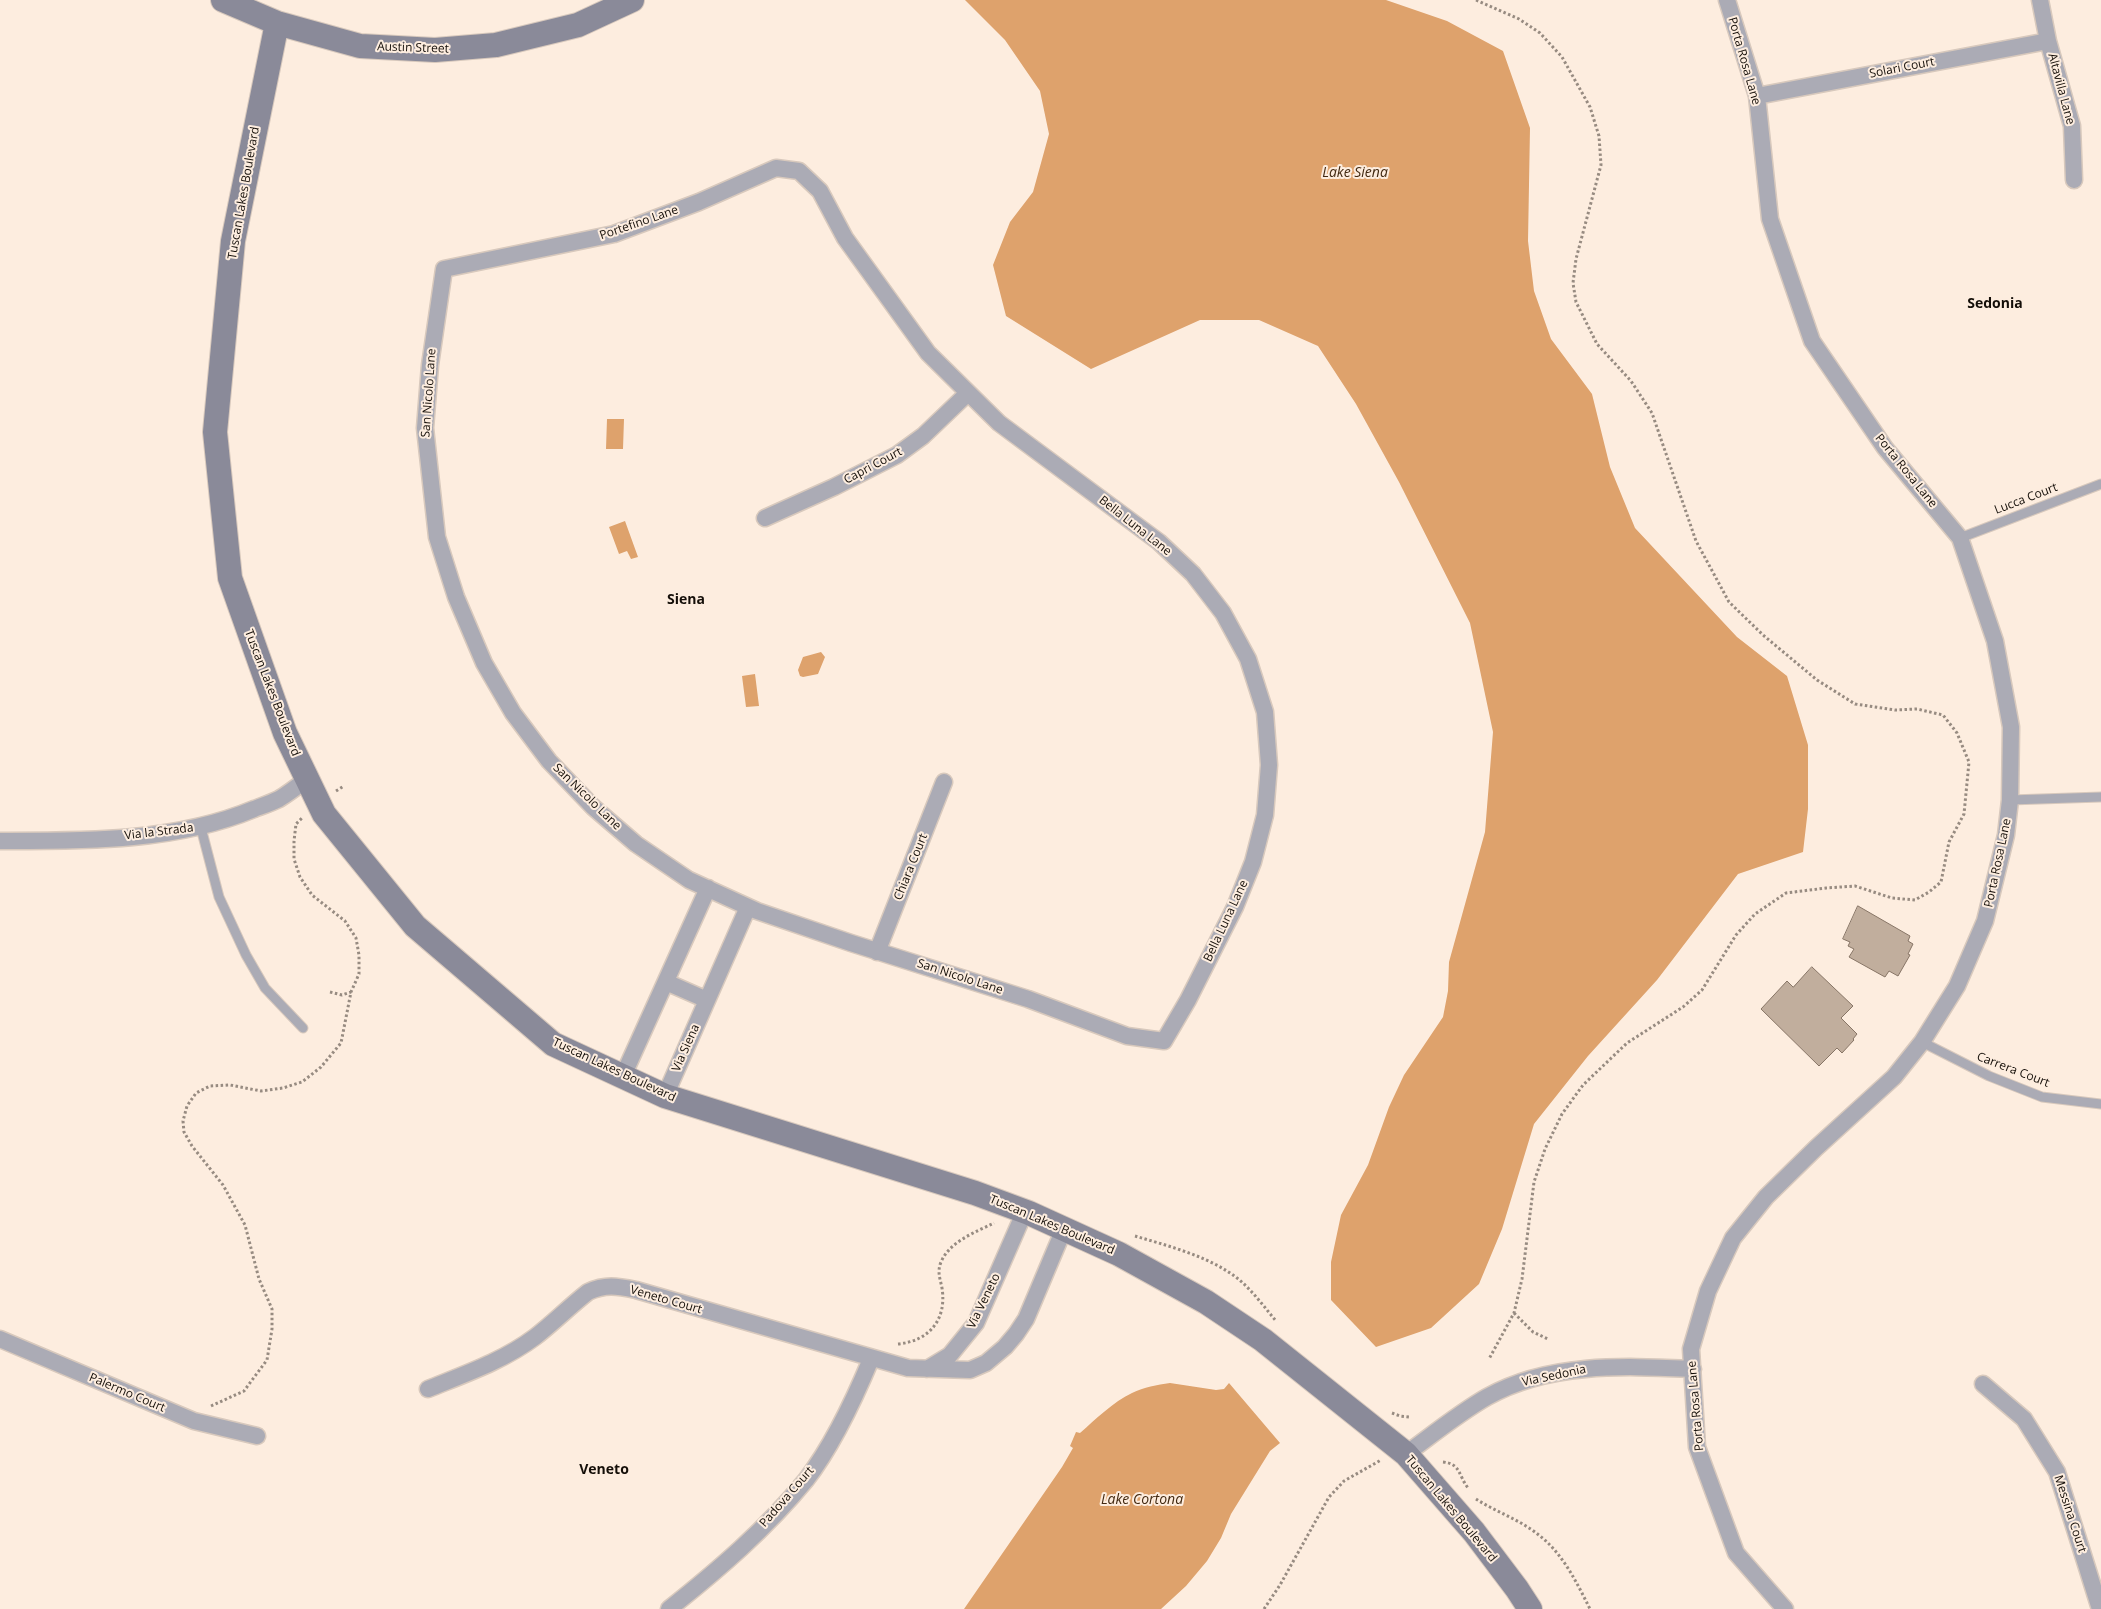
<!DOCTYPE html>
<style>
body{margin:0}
canvas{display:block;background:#fdeddf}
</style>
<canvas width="2101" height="1609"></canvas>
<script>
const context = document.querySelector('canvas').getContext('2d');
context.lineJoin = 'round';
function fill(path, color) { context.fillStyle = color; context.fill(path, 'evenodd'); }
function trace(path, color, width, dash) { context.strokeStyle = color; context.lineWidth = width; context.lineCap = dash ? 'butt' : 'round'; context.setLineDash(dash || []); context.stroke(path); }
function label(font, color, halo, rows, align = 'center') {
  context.font = font + ' "Open Sans",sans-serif'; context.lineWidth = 4; context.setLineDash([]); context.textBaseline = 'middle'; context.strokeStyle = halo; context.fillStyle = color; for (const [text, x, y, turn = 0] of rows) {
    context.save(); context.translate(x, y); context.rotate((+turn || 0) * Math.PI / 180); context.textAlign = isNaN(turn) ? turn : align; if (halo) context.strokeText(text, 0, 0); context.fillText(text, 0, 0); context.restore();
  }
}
const water = new Path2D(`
 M965,0h421l61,21 56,30 27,77 -2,113 6,50 17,48 41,55 18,73 25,61 102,109 50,39 21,69v64l-5,43 -65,22 -81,106 -69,76 -54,68 -32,105 -23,55 -48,44 -55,19 -45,-47v-38l10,-47 27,-50 21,-58 15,-32 39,-58 5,-26 1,-29 36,-130 8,-100 -23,-109 -71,-141 -43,-78 -38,-58 -59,-26h-59l-109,49 -85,-53 -13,-51 17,-43 23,-30 16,-58 -9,-43 -35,-51z
 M607,419h17l-1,30h-17z
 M625,521l13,36 -7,2 -4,-8 -8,3 -10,-27z
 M821,652l4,5 -7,17 -15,3 -3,-1 -2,-6 5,-13z
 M755,674l4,32 -13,1 -4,-31z
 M1170,1383l46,7 8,-1 5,-6 51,60 -10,8 -39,63 -10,24 -14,23 -21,25 -25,23h-197l98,-142 11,-19 -3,-2 6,-14 4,1c16,-14 33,-31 52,-40 12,-6 25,-8 38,-10z`);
const building = new Path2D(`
 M1858,906l52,30 -2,5 5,3 -5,10 2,1 -12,21 -9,-5 -4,6 -36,-20 5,-8 -6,-3 2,-4 -7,-3z
 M1812,967l41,39 -12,12 16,16 -4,5 1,1 -12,13 -5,-5 -18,18 -58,-57 26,-28 6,6z`);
const path = new Path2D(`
 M1476,0l43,19 21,14 22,24 28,50 9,29 2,29 -25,94 -3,24 3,19 21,42 34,37 21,32 44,128 33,61 34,33 54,45 38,24 40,6 22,-1 26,6 14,18 12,29 -5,52 -15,28 -8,40 -12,10 -14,8 -23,-2 -37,-12 -29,2 -40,5 -31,21 -19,21 -34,55 -19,17 -56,36 -44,42 -21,29 -17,35 -11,33 -12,97 -8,34 -25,46
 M336,791l8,-5
 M330,992l12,3 9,-3
 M1135,1236c30,9 65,18 92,35 20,12 34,32 49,50
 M1514,1313l19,19 15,7
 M898,1344c31,-3 49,-24 44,-56 -2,-10 -5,-16 -1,-26 9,-21 35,-30 53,-39
 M211,1406l33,-15 23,-31 5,-31v-20l-13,-30 -14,-54 -22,-40 -31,-39 -8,-14 -1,-11 4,-15 9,-13 14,-7 20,-1 31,6 22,-3 19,-6 19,-15 20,-24 10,-51 8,-18v-19l-3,-17 -11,-17 -33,-26 -12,-18 -6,-18v-18l2,-17 6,-6
 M1392,1413l8,3 9,1
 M1443,1462c18,2 15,13 25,26
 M1476,1499c20,13 45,21 64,37 23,18 37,47 50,73
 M1264,1609l16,-24 49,-88 15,-16 37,-21`);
const lane = new Path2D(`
 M1960,538l141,-54
 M2010,800l91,-3
 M201,828l18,69 27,58 19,33 38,40
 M1922,1042l67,34 53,21 59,7`);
const street = new Path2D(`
 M1727,0l30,96 13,123 42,122 73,107 75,90 35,103 16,86 -1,73 -4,35 -21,86 -28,65 -35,56 -28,35 -78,71 -50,49 -33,41 -25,53 -17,58 6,98 39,106 49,56
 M2040,0l8,41 24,85 2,54
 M1757,96l291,-55
 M776,168l23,3 21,20 25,47 83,115 71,70 160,119 34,32 30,39 25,46 17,53 4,53 -4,50 -12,47 -18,45 -47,93 -24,41 -37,-5 -99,-37 -177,-56 -94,-32 -68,-31 -53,-36 -43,-37 -44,-46 -36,-48 -29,-50 -28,-66 -19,-60 -12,-109 5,-63 14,-96 170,-35 85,-32z
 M765,518l69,-31 63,-32 26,-19 45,-43
 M0,841c85,0 175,1 254,-32 8,-3 17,-6 25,-10 10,-6 19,-13 28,-20
 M877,952l67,-170
 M666,982l41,18
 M623,1076l85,-188
 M665,1096l83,-189
 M0,1339l194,82 63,15
 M927,1369l23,-14 26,-32 49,-112
 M1983,1384l41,35 33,53 43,137
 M428,1389c37,-15 75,-28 107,-52 18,-14 34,-30 53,-45 17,-8 29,-6 48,-2l272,78 62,2 16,-7 19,-16 11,-13 10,-15 38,-90
 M1406,1454c26,-19 53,-41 81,-57 62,-35 137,-31 206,-28
 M669,1609c49,-39 97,-80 137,-129 27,-35 48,-80 65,-121`);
const secondary = new Path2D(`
 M223,0l54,23 83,23 75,4 61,-5 82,-20 54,-25
 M277,23l-44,218 -18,191 15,146 55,155 39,81 91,112 138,118 112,52 310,97 54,20 90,41 87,48 57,38 143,114 68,78 43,57 13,20`);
const streetNames = [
 ["Austin Street",413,48,2],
 ["Porta Rosa Lane",1744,61,74],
 ["Solari Court",1902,68,-11],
 ["Altavilla Lane",2061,89,75],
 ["Tuscan Lakes Boulevard",244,193,-80],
 ["Portefino Lane",639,223,-19],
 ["San Nicolo Lane",429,393,-86],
 ["Capri Court",873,466,-28],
 ["Porta Rosa Lane",1906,471,51],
 ["Lucca Court",2026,499,-21],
 ["Bella Luna Lane",1135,526,38],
 ["Tuscan Lakes Boulevard",272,693,69],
 ["San Nicolo Lane",587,797,44],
 ["Via la Strada",159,832,-7],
 ["Porta Rosa Lane",1998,863,-78],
 ["Chiara Court",911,867,-68],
 ["Bella Luna Lane",1226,921,-65],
 ["San Nicolo Lane",960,977,18],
 ["Via Siena",686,1048,-66],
 ["Tuscan Lakes Boulevard",614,1070,25],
 ["Carrera Court",2013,1070,21],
 ["Tuscan Lakes Boulevard",1052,1225,23],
 ["Veneto Court",666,1300,16],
 ["Via Veneto",984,1301,-64],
 ["Via Sedonia",1554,1376,-12],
 ["Palermo Court",127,1393,23],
 ["Porta Rosa Lane",1696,1406,-95],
 ["Padova Court",787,1497,-49],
 ["Tuscan Lakes Boulevard",1451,1509,50],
 ["Messina Court",2070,1514,72]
];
const waterNames = [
 ["Lake Siena",1355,173],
 ["Lake Cortona",1142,1500]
];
const neighbourhoodNames = [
 ["Sedonia",1995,304],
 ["Siena",686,600],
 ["Veneto",604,1470]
];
fill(water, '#dea26c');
fill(building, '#c1ae9d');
trace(building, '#877566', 1);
trace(lane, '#d8c9bd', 11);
trace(street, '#d8c9bd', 19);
trace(secondary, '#d8c9bd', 26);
trace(path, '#978b81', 3, [2.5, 2.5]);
trace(lane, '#ababb5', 9);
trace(street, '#ababb5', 16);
trace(secondary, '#8a8a99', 24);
label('12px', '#140e08', '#fdeddf', streetNames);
label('italic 14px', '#422911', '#fdeddf', waterNames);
label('bold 14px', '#140e08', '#fdeddf', neighbourhoodNames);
</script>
